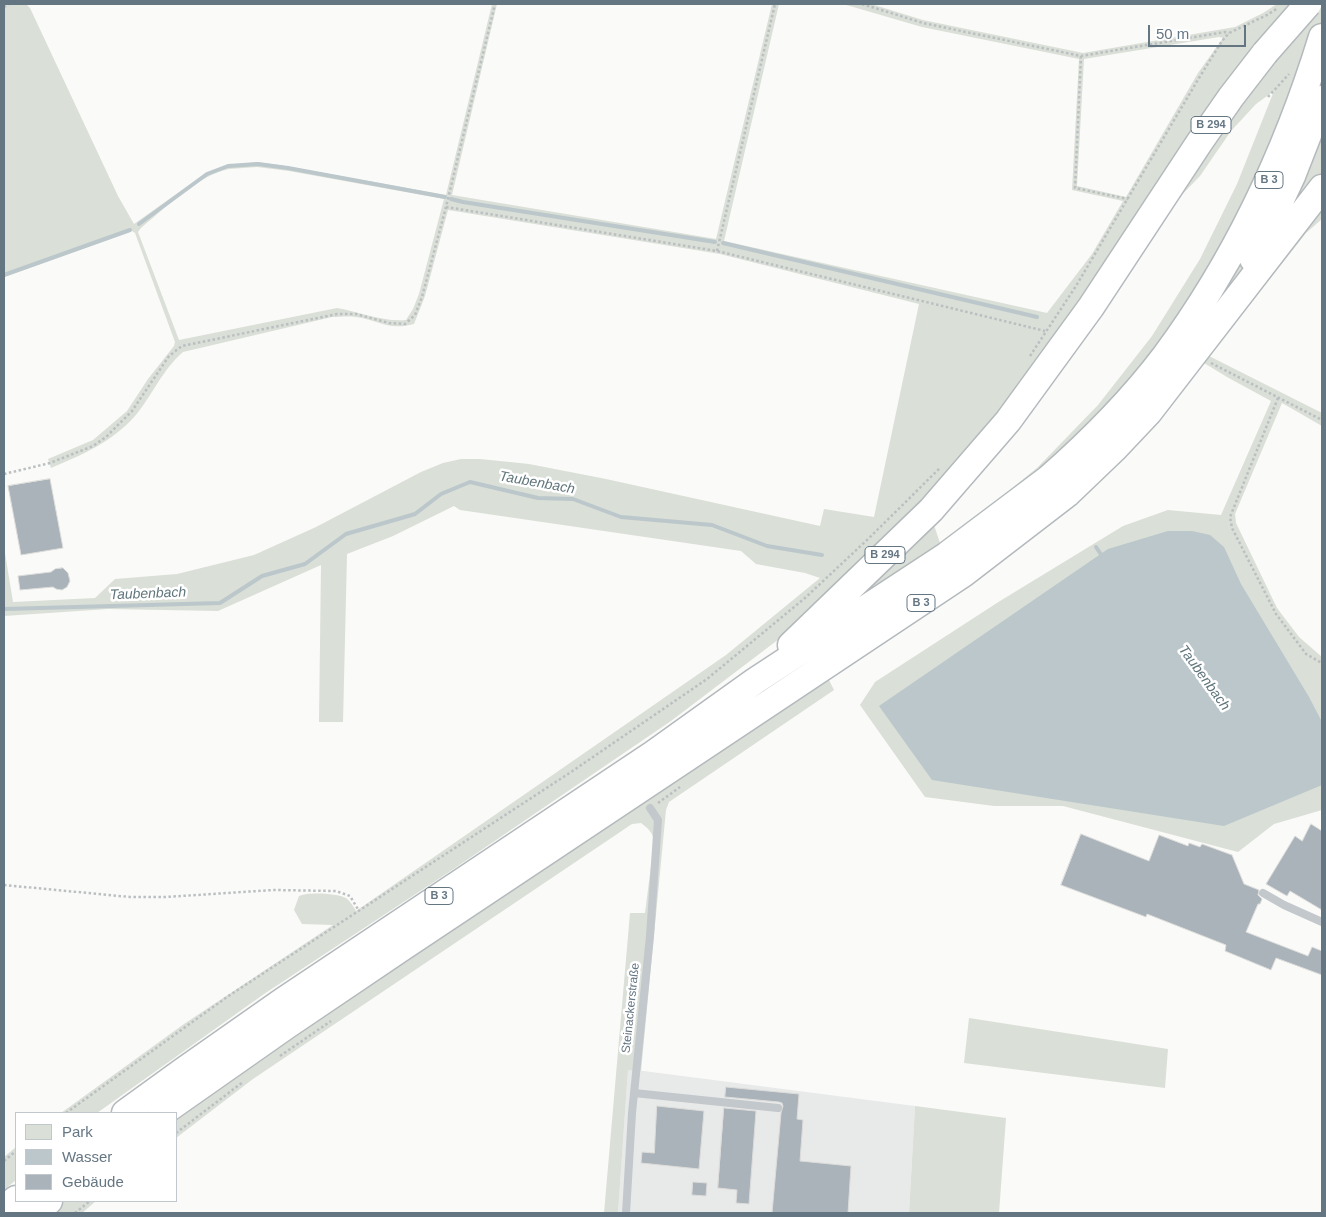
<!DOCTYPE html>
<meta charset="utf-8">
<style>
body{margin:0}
#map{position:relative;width:1326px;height:1217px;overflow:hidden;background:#fafaf8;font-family:Arial,sans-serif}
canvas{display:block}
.frame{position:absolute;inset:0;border:5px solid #657683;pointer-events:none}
.legend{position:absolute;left:15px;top:1112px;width:162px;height:90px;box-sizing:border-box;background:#fff;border:1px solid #c1c8cd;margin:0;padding:6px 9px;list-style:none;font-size:15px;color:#657683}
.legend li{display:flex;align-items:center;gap:10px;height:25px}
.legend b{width:25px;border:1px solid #c1c8cd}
.scale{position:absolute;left:1148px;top:25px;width:98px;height:22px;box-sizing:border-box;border:2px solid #657683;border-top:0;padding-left:6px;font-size:15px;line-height:18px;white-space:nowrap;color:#657683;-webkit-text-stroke:4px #fff;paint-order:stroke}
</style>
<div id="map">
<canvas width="1326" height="1217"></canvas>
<div class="frame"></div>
<ul class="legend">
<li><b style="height:14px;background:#dadfd7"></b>Park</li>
<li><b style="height:14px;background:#bbc7cb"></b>Wasser</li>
<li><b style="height:14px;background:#aab3b9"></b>Gebäude</li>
</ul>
<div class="scale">50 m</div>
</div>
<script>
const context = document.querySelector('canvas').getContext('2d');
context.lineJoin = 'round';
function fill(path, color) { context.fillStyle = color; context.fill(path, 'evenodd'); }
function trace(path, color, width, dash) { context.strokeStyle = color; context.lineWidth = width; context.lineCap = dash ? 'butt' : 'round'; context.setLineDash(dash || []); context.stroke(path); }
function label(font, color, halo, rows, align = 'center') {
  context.font = font + ' Arial,sans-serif'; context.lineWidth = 5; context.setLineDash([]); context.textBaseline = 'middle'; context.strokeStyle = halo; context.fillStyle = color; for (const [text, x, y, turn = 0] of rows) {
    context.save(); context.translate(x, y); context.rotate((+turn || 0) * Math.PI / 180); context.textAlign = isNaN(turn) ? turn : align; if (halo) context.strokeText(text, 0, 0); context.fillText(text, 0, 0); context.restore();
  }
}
const built = new Path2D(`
 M628,1069l287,37 -6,107h-291z`);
const green = new Path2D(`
 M4,4h22l4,4 88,188 16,28 72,-51 22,-8 29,-3 28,4 161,29 46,-191h5l-45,191 264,44 56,-235h7l-55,237 323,72 45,-59 31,-53 -51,-11 7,-131 -157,-32 -79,-23h28l52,16 160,33 152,-26 28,-14 14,-9h17l21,10 7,-8v213l-16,14 -97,123 113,57v13l-40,-23 -47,111 1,9 41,85 22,29 23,20v153l-48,14 -36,28 -175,-46h-69l-69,-9 -65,-92 15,-23 125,-81 123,-75 45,-16 53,5 50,-114 -44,-24 -23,-14 -61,72 -315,243 6,12 -165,112 -3,8 -25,261 -13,-1 -10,143h-14l26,-300h15l9,-71c-1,-9 -5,-13 -13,-19l-9,1 -379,255 -77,59v-24l-40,-1 681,-478 -13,-15 -133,101 -219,149 -188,124 -167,119h-36l123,-89 149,-99 -31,-1 -8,-14 5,-14c9,-4 37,-3 47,2 4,3 8,9 10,13l370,-256 94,-77 -15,-5 -49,-9 -15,-13 -281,-41 -6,-4 -61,30 -46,18 -4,168h-24l2,-157 -103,46 -110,-2 -104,7v-69l9,55 82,-4 20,-19 62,-5 77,-19 62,-28 105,-55 22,-9 18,-4h19l49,5 77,15 214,47 4,-17 50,8 45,-213 -199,-50 -272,-44 -23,86 -11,28c-26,7 -35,-4 -58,-7 -8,-1 -17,0 -24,0l-149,35c-21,18 -31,44 -48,64 -23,26 -53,39 -84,52l-3,-9 45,-19 34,-29 21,-32 26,-33 1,-4 -40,-109 -3,-2 -128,46zM1219,37l4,1 -25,35 -72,124 -49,-11 7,-127zM1274,91l-37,93 -37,75 -48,77 -54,69 -60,62 -73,60 -25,16 -6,-18 40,-44 45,-56 154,-221 27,-28 31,-45 25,-27zM257,167l32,4 155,28 -25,95 -6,15 -7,11c-24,2 -46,-8 -69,-12l-158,32 -41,-108 3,-4c24,-20 57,-53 88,-59 9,-1 19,-1 28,-2z
 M969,1018l199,31 -3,39 -201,-25z
 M915,1106l91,12 -7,95h-90z
 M16,1147v33l-12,10v-33z
 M63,1201h33l-14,12h-34z`);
const water = new Path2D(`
 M1168,531h24l18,4 14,12 17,37 68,113 13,25v63l-98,41 -292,-46 -53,-74 229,-157z`);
const stream = new Path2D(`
 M451,199l12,3 252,40
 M139,224l68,-50 21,-8 30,-2 30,4 157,29
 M723,243l314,74
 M4,275l126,-45
 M1096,547l6,9
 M4,609l216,-6 42,-27 43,-12 41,-30 69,-20 26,-20 29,-12 68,16 35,1 48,18 91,8 55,21 55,9`);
const building = new Path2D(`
 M50,479l13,69 -42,7 -13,-69z
 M63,568l5,5 2,8 -3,6 -5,3 -6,-1 -3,-2 -33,3 -2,-14 33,-4 4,-3z
 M1311,824l11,7v79l-32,-19 -3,5 -21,-12 29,-48 7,5z
 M1081,834l68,27 10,-26 29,11 1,-3 11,4 2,-3 30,11 12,29 15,6 -1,5 4,4 -2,5h-2l-12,28 62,24 4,-9 10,4v24l-46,-17 -5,12 -46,-19 1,-6 -79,-31 -1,3 -85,-32z
 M726,1087l73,7 -2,25 6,1 -3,41 51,5 -3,47h-76l9,-100 2,-7 -1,-3 -3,-1 -54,-5z
 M657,1106l47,5 -5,58 -58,-6 1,-11 12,1z
 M724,1108l32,3 -7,93 -13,-1 1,-13 -19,-2z
 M693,1182l14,1 -1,13 -14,-1z`);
const path = new Path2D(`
 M862,4l61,19 158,33 144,-24 4,1
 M4,7l5,-3
 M1081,56l-6,132 53,11
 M1268,97l21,-23
 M446,207l271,44 328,80
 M717,251l58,-247
 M1030,356l46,-70 123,-208 23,-37 7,-8 38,-18 11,-7
 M1211,363l111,57
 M1278,398l-48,119 2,11 44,86 30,40 16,9
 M4,474l46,-11 43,-17 13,-9 26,-26 37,-55 13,-10 155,-32h19l33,9 16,1 10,-9 7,-18 24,-90 49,-203
 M658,803l22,-16
 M4,885l126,12h36l107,-7 63,1 14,5 9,15
 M280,1056l51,-35
 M66,1113l161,-116 344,-225 136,-93 98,-81 63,-59 72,-71
 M176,1133l67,-51
 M4,1161l12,-10
 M75,1213l15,-12`);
const service = new Path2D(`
 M1263,893l21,12 38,17
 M634,1093l144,15
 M626,1213l6,-100 18,-177 8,-116 -8,-12`);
const trunk = new Path2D(`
 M1253,259l39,-83 30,-77
 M791,645l140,-135 77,-89 83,-114 108,-164 32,-46 34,-44
 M125,1113l58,-42 100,-70 370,-247 102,-73 192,-126 101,-76c42,-37 83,-78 117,-123 71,-96 122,-205 157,-319
 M162,1113l124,-87 114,-77 563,-375 104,-80 48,-46 34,-36 173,-224
 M4,1209l12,-10
 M34,1213l15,-12`);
const trunkBridge = new Path2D(`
 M1265,53l43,-49`);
const shields = [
 [1211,125,40],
 [1269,180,28],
 [885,555,40],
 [921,603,28],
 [439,896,28]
];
const shieldNames = [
 ["B 294",1211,125],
 ["B 3",1269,180],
 ["B 294",885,555],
 ["B 3",921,603],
 ["B 3",439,896]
];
const streetNames = [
 ["Steinackerstraße",631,1008,-84]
];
const waterNames = [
 ["Taubenbach",537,483,10],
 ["Taubenbach",148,594,-2],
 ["Taubenbach",1204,678,54]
];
fill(built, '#e8e9e9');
fill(green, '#dadfd7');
fill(water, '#bbc7cb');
trace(stream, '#bbc7cb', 4);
fill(building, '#aab3b9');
trace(building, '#dcdcda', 1);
trace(trunk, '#b4b9bd', 29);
trace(path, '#bbbfc2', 2.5, [2.5, 2.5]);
trace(service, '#c3c8cc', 8);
trace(trunk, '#fff', 26);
trace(trunkBridge, '#b4b9bd', 29, []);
trace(trunkBridge, '#fff', 26);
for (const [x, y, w] of shields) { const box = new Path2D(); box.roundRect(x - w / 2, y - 8.5, w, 17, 4); context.fillStyle = '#fff'; context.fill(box); trace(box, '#657683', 1); }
label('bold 11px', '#657683', null, shieldNames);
label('12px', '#657683', '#fff', streetNames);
label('italic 14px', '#60757c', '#fff', waterNames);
</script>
